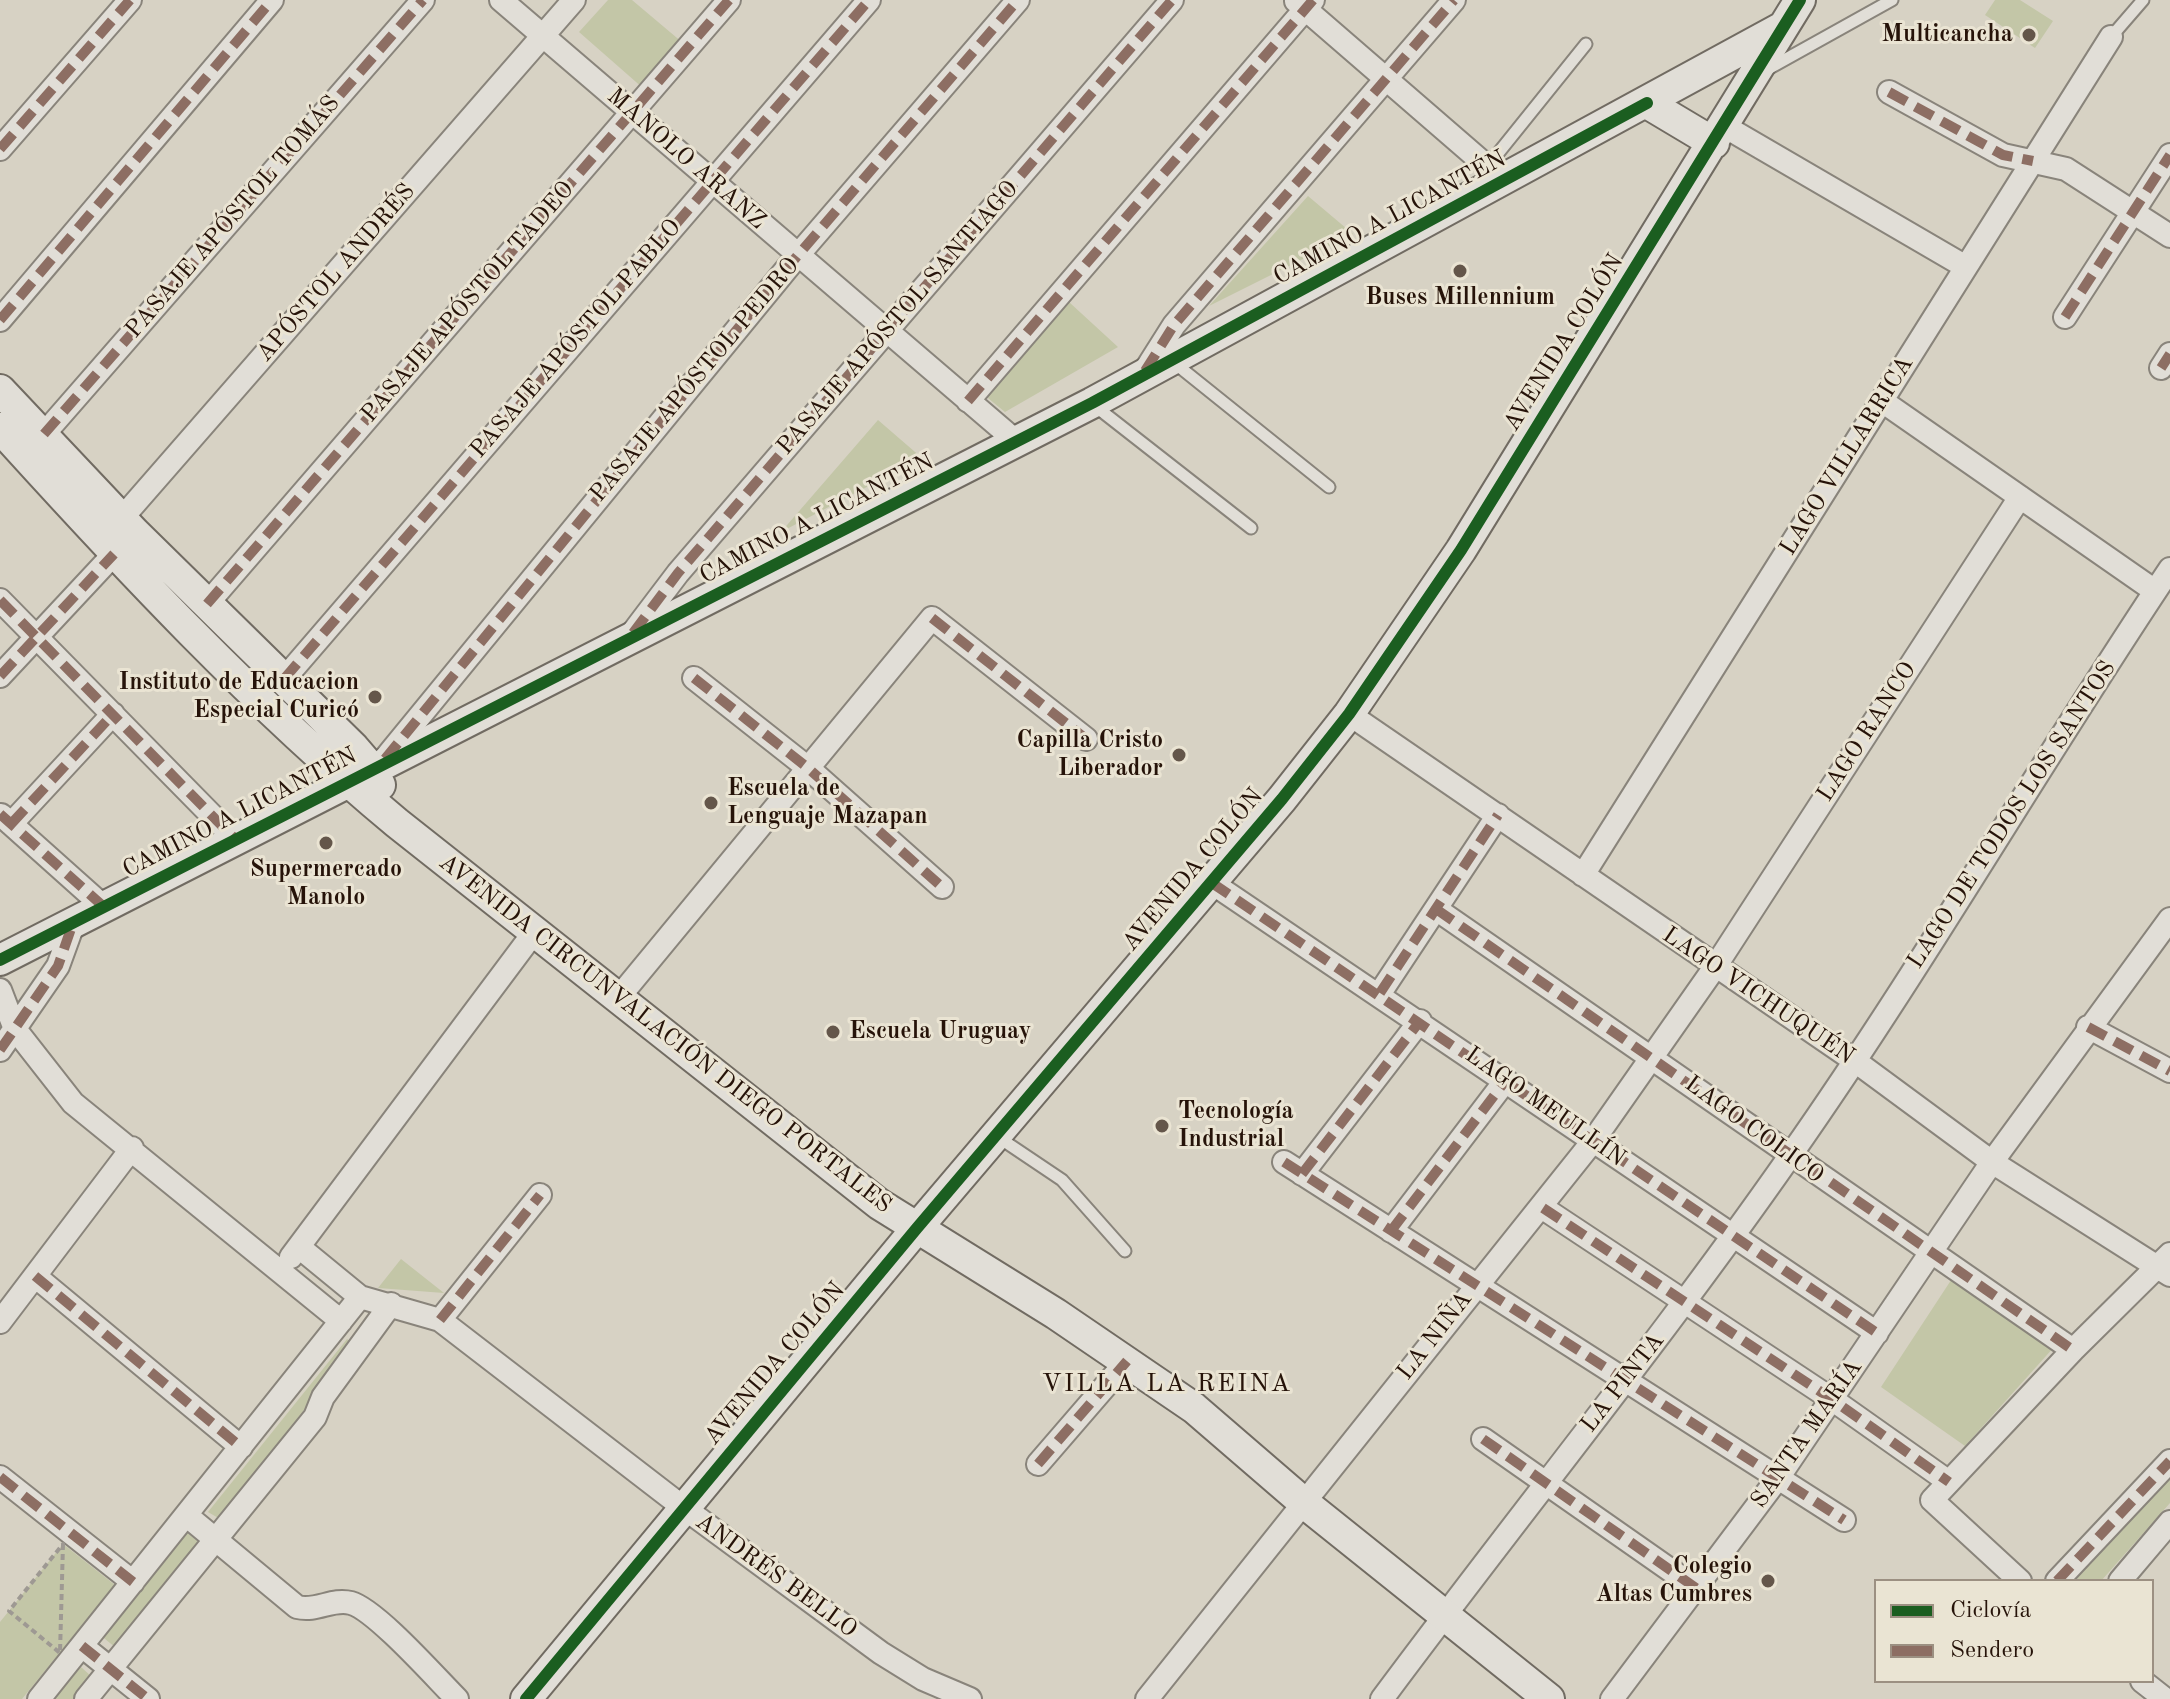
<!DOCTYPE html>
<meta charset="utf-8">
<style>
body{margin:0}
#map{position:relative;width:2170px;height:1699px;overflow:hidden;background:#d7d2c4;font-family:"Old Standard TT",serif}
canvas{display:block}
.legend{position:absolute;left:1874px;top:1579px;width:280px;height:104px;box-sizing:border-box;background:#eae4d3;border:2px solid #9c9082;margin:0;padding:10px 14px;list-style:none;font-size:24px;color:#261309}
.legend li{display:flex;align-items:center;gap:16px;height:40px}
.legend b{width:40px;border:2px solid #9c9082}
</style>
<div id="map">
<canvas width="2170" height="1699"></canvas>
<ul class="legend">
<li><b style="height:10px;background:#1b5e20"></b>Ciclovía</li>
<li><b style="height:10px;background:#8d6e63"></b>Sendero</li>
</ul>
</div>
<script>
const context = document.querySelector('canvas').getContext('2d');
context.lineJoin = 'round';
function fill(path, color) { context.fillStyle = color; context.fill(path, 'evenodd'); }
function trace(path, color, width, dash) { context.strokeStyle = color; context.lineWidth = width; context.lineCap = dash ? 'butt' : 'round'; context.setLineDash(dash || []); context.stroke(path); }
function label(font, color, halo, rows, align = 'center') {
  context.font = font + ' "Old Standard TT",serif'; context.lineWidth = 6; context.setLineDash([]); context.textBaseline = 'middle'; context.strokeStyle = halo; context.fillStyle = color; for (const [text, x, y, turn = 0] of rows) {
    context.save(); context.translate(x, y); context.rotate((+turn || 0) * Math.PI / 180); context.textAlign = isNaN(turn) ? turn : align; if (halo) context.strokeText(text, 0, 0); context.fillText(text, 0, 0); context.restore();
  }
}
const green = new Path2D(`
 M608,0h24l51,43 -39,46 -65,-57z
 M1995,0h25l33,21 -18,27 -50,-33z
 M1308,196l45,38 -144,72z
 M1069,302l49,45 -113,65 -22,-18z
 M878,420l44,38 -141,74z
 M401,1259l43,34 -66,-5z
 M1959,1268l105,68 -99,110 -84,-59z
 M347,1339l7,5 -130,172 -4,3 -12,-7z
 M2170,1465v38l-69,78h-36z
 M185,1531l16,13 -85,104 -17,-14z
 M63,1544l52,41 -93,114h-22v-77z
 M81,1667l11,10 -18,22h-20z`);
const path = new Path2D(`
 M63,1544l-3,109 -51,-42z`);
const lane = new Path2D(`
 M2111,37l32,-37
 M1768,69l124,-69
 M1487,167l99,-123
 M1172,361l157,126
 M1095,406l156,122
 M998,1137l64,43 63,71`);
const street = new Path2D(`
 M501,0l516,442
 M1296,1l208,180
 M1889,92l114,63 63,14 104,67
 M1724,126l242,141
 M0,149l130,-149
 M2065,317l105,-162
 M0,320l272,-320
 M2161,368l9,-14
 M1143,374l31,-49 280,-325
 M968,401l345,-401
 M1882,401l273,190
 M44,434l379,-434
 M0,600l236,240
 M207,604l522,-604
 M631,635l47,-62 494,-573
 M0,676l114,-122 8,-36 452,-518
 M694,678l114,90 134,119
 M284,679l585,-679
 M1349,714l506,347 137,101 178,113
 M383,761l415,-506 220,-255
 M1,815l103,92
 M11,824l102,-110
 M1583,875l528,-838
 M1212,883l665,450
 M1436,909l637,441
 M0,990l15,39 58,74 268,218
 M1380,993l118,-178
 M619,997l313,-379 154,121
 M2088,1027l82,44
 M0,1050l58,-84 16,-44
 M1284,1162l560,358
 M1302,1174l118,-153
 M1543,1208l290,192 116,82
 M1391,1231l115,-151
 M299,1247l61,50 80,23 244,188 197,145 42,26 47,20
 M291,1257l244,-326
 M35,1276l206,171
 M440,1320l100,-125
 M0,1322l132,-174
 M1483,1439l213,149
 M1038,1464l89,-103
 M0,1477l133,105
 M186,1515l111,92c20,5 35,-9 54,-4 25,7 85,75 106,96
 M2020,1581l-88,-81 141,-150 97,-96
 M2057,1581l113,-120
 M2120,1581l50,-59
 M82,1646l66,53
 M2142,1681l23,18
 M39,1699l321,-402
 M86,1699l229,-282 8,-20 68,-93
 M1147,1699l446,-558 122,-174 305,-470
 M1382,1699c135,-182 278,-357 408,-543 134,-191 250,-393 380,-587
 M1612,1699l166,-221 214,-316 178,-243`);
const secondary = new Path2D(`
 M1647,103l67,40
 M0,390l135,143 219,215 19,22 7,15
 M0,428c125,138 254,276 397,395l482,381 177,110 138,94 109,94 246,197
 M0,960l1092,-557 689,-375
 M526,1699l391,-471 365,-429 67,-85 112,-164 339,-550`);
const quiet = new Path2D(`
 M1889,92l114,63 30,6
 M0,149l130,-149
 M2065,317l105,-162
 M0,320l272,-320
 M2161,368l9,-14
 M1145,371l29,-46 280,-325
 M968,401l345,-401
 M44,434l379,-434
 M0,600l236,240
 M207,604l522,-604
 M932,618l154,121
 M633,633l45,-60 494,-573
 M0,676l114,-122
 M694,678l114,90 134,119
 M284,679l585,-679
 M385,759l413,-504 220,-255
 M0,814l104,93
 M11,824l102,-110
 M1212,883l665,450
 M1436,909l637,441
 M1380,993l118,-178
 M2088,1027l82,44
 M0,1050l58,-84 15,-43
 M1284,1162l560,358
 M1302,1174l118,-153
 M1543,1208l290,192 116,82
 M1391,1231l115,-151
 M35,1276l206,171
 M440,1320l100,-125
 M1483,1439l213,149
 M1038,1464l89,-103
 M0,1477l133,105
 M2057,1581l113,-120
 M82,1646l66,53`);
const cycleway = new Path2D(`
 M0,960l1092,-557 555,-300
 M526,1699l391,-471 365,-429 67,-85 112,-164 339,-550`);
const markers = [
 [2029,35,8,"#64564a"],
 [1460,271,8,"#64564a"],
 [375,697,8,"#64564a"],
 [1179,755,8,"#64564a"],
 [711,803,8,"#64564a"],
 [326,843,8,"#64564a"],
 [833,1032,8,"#64564a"],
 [1162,1126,8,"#64564a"],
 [1768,1581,8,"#64564a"]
];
const poiNames = [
 ["Multicancha",2013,35],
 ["Buses Millennium",1460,298,"center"],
 ["Instituto de Educacion",359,683],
 ["Especial Curicó",359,711],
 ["Capilla Cristo",1163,741],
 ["Liberador",1163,769],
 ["Escuela de",727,789,"left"],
 ["Lenguaje Mazapan",727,817,"left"],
 ["Supermercado",326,870,"center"],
 ["Manolo",326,898,"center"],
 ["Escuela Uruguay",849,1032,"left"],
 ["Tecnología",1178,1112,"left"],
 ["Industrial",1178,1140,"left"],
 ["Colegio",1752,1567],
 ["Altas Cumbres",1752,1595]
];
const streetNames = [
 ["MANOLO ARANZ",686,159,41],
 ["PASAJE APÓSTOL TOMÁS",233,217,-49],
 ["CAMINO A LICANTÉN",1390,218,-28],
 ["APÓSTOL ANDRÉS",336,273,-49],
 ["PASAJE APÓSTOL TADEO",468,302,-49],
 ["PASAJE APÓSTOL SANTIAGO",898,318,-49],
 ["PASAJE APÓSTOL PABLO",576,339,-49],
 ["AVENIDA COLÓN",1564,343,-58],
 ["PASAJE APÓSTOL PEDRO",695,380,-50],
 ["LAGO VILLARRICA",1847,456,-58],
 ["CAMINO A LICANTÉN",817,519,-27],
 ["LAGO RANCO",1867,732,-57],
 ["CAMINO A LICANTÉN",240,813,-27],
 ["LAGO DE TODOS LOS SANTOS",2012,815,-57],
 ["AVENIDA COLÓN",1193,870,-50],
 ["LAGO VICHUQUÉN",1758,996,34],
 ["AVENIDA CIRCUNVALACIÓN DIEGO PORTALES",665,1034,38],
 ["LAGO MEULLÍN",1545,1107,35],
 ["LAGO COLICO",1754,1130,36],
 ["LA NIÑA",1435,1336,-52],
 ["AVENIDA COLÓN",775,1364,-50],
 ["LA PINTA",1623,1383,-52],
 ["SANTA MARÍA",1807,1434,-55],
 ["ANDRÉS BELLO",776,1576,36]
];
const neighbourhoodNames = [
 ["VILLA LA REINA",1167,1384]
];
fill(green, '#c3c6a7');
trace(lane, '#89847b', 15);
trace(street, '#89847b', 26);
trace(secondary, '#716b62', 34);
trace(path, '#9e9993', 4, [6, 4]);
trace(lane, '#e1ded7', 11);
trace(street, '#e1ded7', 22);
trace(secondary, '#e1ded7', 30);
trace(quiet, '#8d6e63', 10, [20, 10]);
trace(cycleway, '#1b5e20', 12);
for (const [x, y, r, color] of markers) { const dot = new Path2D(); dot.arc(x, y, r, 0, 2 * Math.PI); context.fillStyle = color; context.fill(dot); trace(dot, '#eae4d3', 3); }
label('bold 24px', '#261309', '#eae4d3', poiNames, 'right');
label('24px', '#261309', '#eae4d3', streetNames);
context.letterSpacing = '2px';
label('26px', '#261309', '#eae4d3', neighbourhoodNames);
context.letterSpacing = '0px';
</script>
